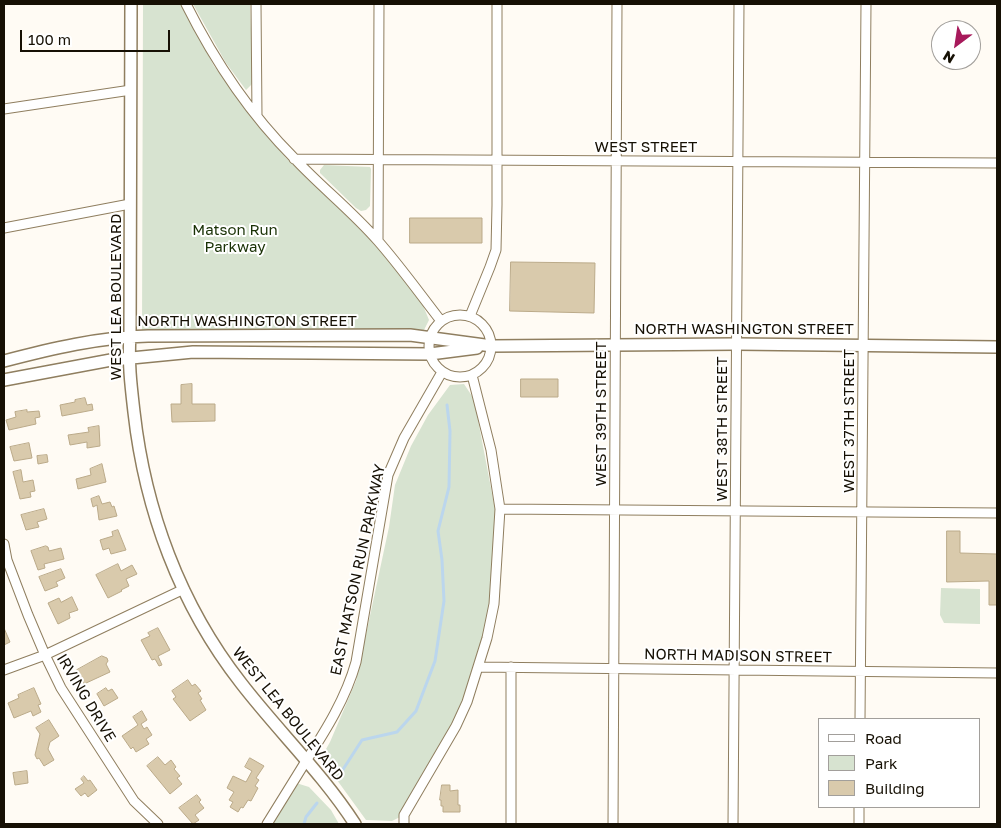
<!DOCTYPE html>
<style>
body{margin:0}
#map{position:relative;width:1001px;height:828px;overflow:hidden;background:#fffbf4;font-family:"Golos Text",sans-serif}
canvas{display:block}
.frame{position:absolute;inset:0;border:5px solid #161004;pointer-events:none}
.legend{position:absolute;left:818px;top:718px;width:162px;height:90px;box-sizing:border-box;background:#fff;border:1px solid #a29f9b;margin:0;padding:6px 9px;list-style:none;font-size:15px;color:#161004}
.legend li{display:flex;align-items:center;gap:10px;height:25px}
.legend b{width:25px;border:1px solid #a29f9b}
.north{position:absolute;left:931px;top:20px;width:50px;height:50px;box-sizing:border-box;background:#fff;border:1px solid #a29f9b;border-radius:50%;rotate:211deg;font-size:14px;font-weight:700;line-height:20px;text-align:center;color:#161004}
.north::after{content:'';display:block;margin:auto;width:18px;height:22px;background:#a7195b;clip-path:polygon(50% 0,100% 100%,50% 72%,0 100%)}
.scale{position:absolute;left:20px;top:30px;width:150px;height:22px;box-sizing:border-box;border:2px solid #161004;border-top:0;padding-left:6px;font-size:15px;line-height:18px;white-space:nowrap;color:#161004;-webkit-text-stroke:4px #fff;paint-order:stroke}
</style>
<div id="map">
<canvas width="1001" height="828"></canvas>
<div class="frame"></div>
<ul class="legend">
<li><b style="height:6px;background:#fff"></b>Road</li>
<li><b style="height:14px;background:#d7e3d0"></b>Park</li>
<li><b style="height:14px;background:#d9caac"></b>Building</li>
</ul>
<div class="north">N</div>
<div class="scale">100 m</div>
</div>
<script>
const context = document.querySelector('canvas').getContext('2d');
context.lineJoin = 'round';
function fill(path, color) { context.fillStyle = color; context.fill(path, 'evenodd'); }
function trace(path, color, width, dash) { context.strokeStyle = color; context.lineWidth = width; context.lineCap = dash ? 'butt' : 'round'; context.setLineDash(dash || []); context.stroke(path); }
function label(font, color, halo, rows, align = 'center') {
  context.font = font + ' "Golos Text",sans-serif'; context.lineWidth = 4; context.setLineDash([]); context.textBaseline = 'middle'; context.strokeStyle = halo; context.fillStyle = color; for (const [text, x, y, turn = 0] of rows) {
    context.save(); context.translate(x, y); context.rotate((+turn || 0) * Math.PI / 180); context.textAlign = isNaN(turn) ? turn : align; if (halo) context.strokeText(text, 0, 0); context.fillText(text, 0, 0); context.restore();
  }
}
const green = new Path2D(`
 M143,4h38l33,62 27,36 45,56 44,40 51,53 41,52 7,17 -6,12h-281z
 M193,4h57l3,79 -7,7 -20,-27z
 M324,165l46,2 1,2 -1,37 -4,4 -5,1 -5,-3 -36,-35v-3z
 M464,384l10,15 21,110v71l-5,44 -21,70 -65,121 -12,6 -26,-1 -45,-62 9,-16 26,-61 33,-154 6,-42 16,-39 17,-31 22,-30z
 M941,588l39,1v35l-36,-1 -4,-8z
 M293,782l16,5 22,23 8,14h-72z`);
const stream = new Path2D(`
 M342,771l20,-31 35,-8 19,-21 19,-50 9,-60 -2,-41 -4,-29 11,-44 1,-56 -3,-26
 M304,824l2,-7 11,-14`);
const building = new Path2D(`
 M410,218h72v25h-72z
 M511,262l84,1 -1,50 -84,-2z
 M521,379h37v18h-37z
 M192,384v20h23v17l-43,1 -1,-18h10v-19z
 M85,398l2,7 5,-1 1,6 -31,6 -2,-11 15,-3v-2z
 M27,410v2l12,-1 1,6 -5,1 1,6 -27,6 -3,-10 10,-3 -1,-5z
 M99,426l1,20 -13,2v-6l-17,3 -2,-10 21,-3 -1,-4z
 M29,443l3,15 -18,3 -4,-14z
 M47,455l1,7 -10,2 -1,-8z
 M102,464l4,18 -28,7 -2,-10 15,-4 -1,-6z
 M21,470l2,12 10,-2 2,11 -5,1 1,5 -11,2 -7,-27z
 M99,496l3,8 8,-2 2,5 2,-1 3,10 -18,4 -2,-15 -4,2 -2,-8z
 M44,509l3,10 -10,3 2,5 -13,3 -5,-15z
 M118,530l8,20 -15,4 -2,-6 -6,2 -3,-10 13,-4 -1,-4z
 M947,531h13v22l37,1v51h-8v-24l-42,1z
 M46,546l2,1 1,4 12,-3 3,11 -20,5 1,4 -7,2 -7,-19z
 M118,564l3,7 11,-6 5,9 -11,5 3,7 -8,4 1,1 -14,7 -12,-23z
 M61,569l4,9 -9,4 2,4 -13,5 -6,-14z
 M72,597l6,13 -9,3 1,5 -12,6 -10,-21 11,-5 2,4z
 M4,628l6,14 -6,3z
 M158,628l12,22 -12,6 4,9 -3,1 -4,-7 -3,1 -11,-20 9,-4 -2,-3z
 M102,656l5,2 1,3 -2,3 4,8 -26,12 -7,-14z
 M188,680l4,6 3,-2 6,7 -3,2 4,6 -2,1 6,10 -16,11 -17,-22 3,-2 -4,-6z
 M34,688l7,16 -3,1 3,7 -8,4 -2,-5 -17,7 -6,-15 11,-5 -1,-3z
 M106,688l2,3 4,-2 6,9 -14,8 -7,-12z
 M142,711l5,9 -6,4 3,5 3,-2 5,8 -6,4 3,5 -13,8 -3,-5 -2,2 -9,-13 16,-11 -5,-8z
 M49,720l10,16 -9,6 -2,7 6,11 -10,6 -5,-8 -2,1 -2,-4 5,-21 -4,-6z
 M158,757l7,8 6,-5 5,7 -2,2 6,7 -3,2 5,6 -12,10 -23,-28z
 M250,758l14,8 -8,12 3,2 -4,6 3,2 -7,13 -3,-1 -5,8 -2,-1 -3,5 -8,-5 3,-5 -4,-2 5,-8 -7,-4 6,-12 13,6 6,-11 -7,-4z
 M27,771l1,12 -13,2 -2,-12z
 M84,776l4,5 2,-1 7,10 -9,7 -3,-4 -4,3 -6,-7 9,-6 -3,-4z
 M442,785h8v6l8,-1v15h2v7h-17v-6h-2v-6h-1z
 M197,795l4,5 -2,2 5,6 -9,7 4,5 -6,4 -14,-16z`);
const street = new Path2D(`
 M186,4c28,56 63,109 108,154 27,29 58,53 84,83 22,25 42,53 63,80
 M256,4l1,112
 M4,109l127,-19
 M294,159l703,4
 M4,228l126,-24
 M378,240l1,-236
 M429 346a31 31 0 1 1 62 0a31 31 0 1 1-62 0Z
 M470,316l20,-49 6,-17 1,-45v-201
 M500,509l497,4
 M4,544l3,16 21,55 17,40 16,33 73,113 24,23
 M478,667l519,6
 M4,670l41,-15 139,-66
 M860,719l6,-715
 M267,824c13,-21 26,-42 39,-63 20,-31 40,-63 50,-99l32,-187 16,-37 38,-66
 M404,824v-9l52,-89 11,-24 20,-64 7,-34 6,-95 -9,-59 -19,-75
 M511,824v-157
 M613,824l4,-820
 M733,824l6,-820
 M859,824v-17`);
const secondary = new Path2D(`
 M131,4l-1,332c-2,26 1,50 4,76 11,98 46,193 107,271 37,48 81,90 114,141
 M4,361c46,-12 96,-24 144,-25l262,-1 82,11 245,-2 260,3
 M4,380l107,-20 82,-8 237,2 47,-6`);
const streetNames = [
 ["WEST STREET",646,147],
 ["WEST LEA BOULEVARD",116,297,-90],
 ["NORTH WASHINGTON STREET",247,321],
 ["NORTH WASHINGTON STREET",744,329],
 ["WEST 39TH STREET",601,414,-90],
 ["WEST 37TH STREET",849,421,-90],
 ["WEST 38TH STREET",722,429,-90],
 ["EAST MATSON RUN PARKWAY",358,570,-78],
 ["NORTH MADISON STREET",738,656,1],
 ["IRVING DRIVE",86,698,59],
 ["WEST LEA BOULEVARD",288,714,51]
];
const parkNames = [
 ["Matson Run",235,230],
 ["Parkway",235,247]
];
fill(green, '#d7e3d0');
trace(stream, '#bbd6ed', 3);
fill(building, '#d9caac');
trace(building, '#bbaa89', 1);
trace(street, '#8f7e5f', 11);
trace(secondary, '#8f7e5f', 14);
trace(street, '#fff', 9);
trace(secondary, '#fff', 11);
label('15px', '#161004', '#fff', streetNames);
label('15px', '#193105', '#fff', parkNames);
</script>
